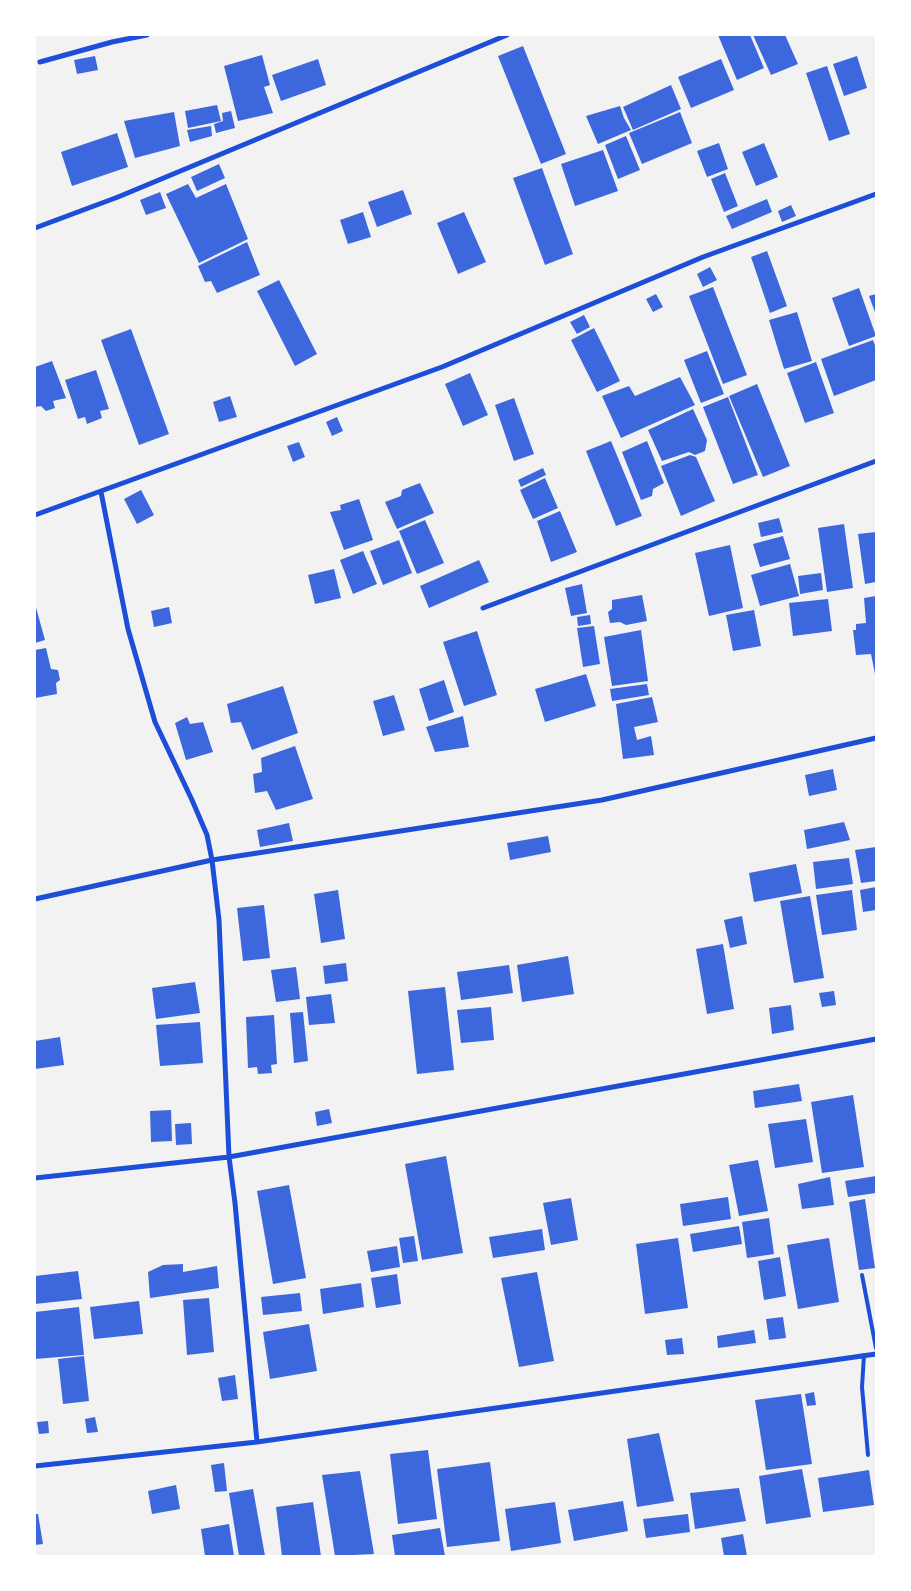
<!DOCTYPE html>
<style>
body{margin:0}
#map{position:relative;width:911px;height:1591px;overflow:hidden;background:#f2f2f2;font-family:"Alegreya Sans",sans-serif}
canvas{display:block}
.frame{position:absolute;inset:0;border:36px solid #fff;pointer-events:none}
</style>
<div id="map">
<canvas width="911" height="1591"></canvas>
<div class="frame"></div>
</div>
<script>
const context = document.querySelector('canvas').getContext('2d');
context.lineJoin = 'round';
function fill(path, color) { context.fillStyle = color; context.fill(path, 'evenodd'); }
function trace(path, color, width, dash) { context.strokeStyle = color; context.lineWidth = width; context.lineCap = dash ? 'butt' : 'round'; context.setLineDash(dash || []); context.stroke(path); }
const building = new Path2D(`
 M718,35h32l14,33 -27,12z
 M753,35h32l13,29 -27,11z
 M523,46l43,108 -25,10 -43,-108z
 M262,55l8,30 -6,2 9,26 -35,8 -14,-55z
 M95,56l3,14 -21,4 -3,-14z
 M857,56l10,32 -23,8 -11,-32z
 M318,59l8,26 -45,16 -9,-26z
 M721,59l13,31 -43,18 -13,-31z
 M827,66l23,68 -21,7 -23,-68z
 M671,85l10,24 -48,21 -10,-23z
 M217,105l4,16 -33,7 -3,-17z
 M620,106l4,12 7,12 -33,14 -12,-28z
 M231,111l4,17 -19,5 -2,-9 9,-3 -1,-8z
 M174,112l6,34 -45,12 -11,-37z
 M680,112l12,31 -50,21 -13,-31z
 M211,126l1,10 -22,6 -3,-12z
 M117,133l11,34 -56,19 -11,-34z
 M626,136l14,34 -22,9 -13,-34z
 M719,143l9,26 -21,8 -10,-26z
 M764,143l14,34 -22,9 -14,-34z
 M603,150l15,41 -43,15 -14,-42z
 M219,164l6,14 -28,13 -6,-14z
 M542,168l31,86 -28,11 -32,-87z
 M725,173l13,33 -14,6 -13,-33z
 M188,184l8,14 30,-14 22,55 -49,24 -33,-69z
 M403,190l9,24 -35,13 -9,-25z
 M160,192l6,16 -20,7 -6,-15z
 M767,199l5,13 -40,17 -6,-13z
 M791,205l5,11 -14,6 -4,-11z
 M363,212l8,25 -23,7 -8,-24z
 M464,212l22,50 -28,12 -21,-51z
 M247,242l13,33 -43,18 -6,-12 -6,1 -7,-16z
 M767,251l20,55 -17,7 -19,-56z
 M710,267l7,13 -14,7 -6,-13z
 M279,280l38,74 -22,12 -38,-75z
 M713,287l34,88 -24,9 -34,-88z
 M859,288l17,48 -27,10 -17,-48z
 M656,294l7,13 -10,5 -7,-13z
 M876,294v21l-7,-19z
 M797,312l15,49 -28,8 -15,-49z
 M584,315l6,12 -13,7 -7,-12z
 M594,328l26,53 -23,11 -26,-52z
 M131,329l38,105 -30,11 -38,-105z
 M873,340l3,8v32l-42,16 -13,-37z
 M707,351l17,43 -23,9 -17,-43z
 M52,361l14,37 -13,3 2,7 -9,3 -5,-5 -6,1v-40z
 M816,362l18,51 -29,10 -18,-50z
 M96,370l13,39 -9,2 2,7 -15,6 -2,-7 -7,2 -13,-39z
 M470,373l18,42 -25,11 -18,-42z
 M680,377l15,28 -74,33 -19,-42 27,-10 6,10z
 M757,384l33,82 -27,11 -34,-81z
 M230,396l7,21 -18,5 -6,-20z
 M728,397l30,78 -25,9 -30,-77z
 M514,398l20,56 -20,7 -19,-56z
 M693,409l14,31 -2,11 -10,4 -6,-3 -27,9 -14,-31z
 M337,417l6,14 -11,5 -6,-14z
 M611,441l31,75 -26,10 -30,-75z
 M647,441l17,42 -11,6 -1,7 -11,4 -19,-48z
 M299,442l6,15 -12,5 -6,-16z
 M690,455l6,2 19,44 -34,15 -20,-50z
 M543,468l3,7 -25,12 -3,-7z
 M545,478l13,30 -25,11 -13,-29z
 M420,483l14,30 -37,16 -12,-27 16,-6 1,-6z
 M141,490l13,25 -17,9 -13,-25z
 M359,499l14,41 -29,10 -14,-38 11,-2 -1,-5z
 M560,511l17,41 -26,10 -14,-41z
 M779,518l4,14 -22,5 -3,-14z
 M425,520l19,43 -27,11 -18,-43z
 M844,524l9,64 -26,4 -9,-64z
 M876,532v50l-11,2 -7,-50z
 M783,536l7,23 -30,8 -7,-23z
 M399,540l13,33 -29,12 -13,-34z
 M730,545l13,63 -34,8 -14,-63z
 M363,551l14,33 -24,10 -13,-34z
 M479,560l10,22 -60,26 -9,-22z
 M790,564l9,32 -39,10 -9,-31z
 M334,569l7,29 -26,6 -7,-29z
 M821,573l2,17 -23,4 -2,-18z
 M582,584l5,29 -16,3 -6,-28z
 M642,595l5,26 -21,4 -6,-3 -10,1 -2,-11 4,-3v-9z
 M876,596v78h-1l-4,-20 -15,1 -3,-25h3v-6l10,-1 -2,-25z
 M828,599l4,32 -39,5 -4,-33z
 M35,604l10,36 -10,3z
 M169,607l3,16 -18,4 -3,-16z
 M754,610l7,36 -28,5 -7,-36z
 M590,615l1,9 -13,2 -1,-9z
 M594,626l6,38 -17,3 -6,-39z
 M641,630l7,51 -36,5 -8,-49z
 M477,631l20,64 -33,11 -21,-64z
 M46,648l5,21 7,1 2,10 -4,3 1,11 -22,4v-48z
 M586,674l10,32 -51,16 -10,-33z
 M444,680l10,32 -25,9 -10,-32z
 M647,684l2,11 -37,6 -2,-12z
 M283,686l15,47 -46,17 -11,-28 -10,1 -4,-19z
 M394,695l11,35 -22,6 -10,-35z
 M652,697l6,25 -24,5 3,13 14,-4 3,19 -31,4 -7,-55z
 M463,716l6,31 -34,5 -9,-25z
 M187,717l3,7 13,-2 10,30 -27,8 -11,-37z
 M295,746l18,53 -37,11 -9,-19 -12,2 -2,-19 9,-2 -1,-14z
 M833,769l4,21 -28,6 -4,-21z
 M844,822l6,18 -43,9 -3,-19z
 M289,823l4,18 -33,6 -3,-17z
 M548,836l3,16 -41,8 -3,-17z
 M876,847v34l-15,2 -6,-33z
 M849,858l4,26 -37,5 -3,-27z
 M796,864l6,29 -48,9 -5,-29z
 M876,887v23l-13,2 -3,-22z
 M338,890l7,49 -24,4 -7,-49z
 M852,890l5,40 -35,5 -6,-40z
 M810,896l14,82 -30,5 -14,-82z
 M264,905l6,53 -27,3 -6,-53z
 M742,916l5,28 -17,4 -6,-28z
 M723,944l11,65 -27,5 -11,-65z
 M568,956l6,38 -52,8 -5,-37z
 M346,963l2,18 -23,3 -2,-18z
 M509,965l4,28 -52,7 -4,-28z
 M296,967l4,32 -24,3 -5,-32z
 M195,982l5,31 -44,6 -4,-31z
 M445,987l9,83 -37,4 -9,-83z
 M834,991l2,14 -14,2 -3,-14z
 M331,994l4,29 -26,2 -3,-28z
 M791,1005l3,25 -22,4 -3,-26z
 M491,1007l3,33 -33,3 -4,-33z
 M303,1012l5,49 -14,2 -4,-50z
 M274,1015l3,49 -6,1 1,8 -14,1 -1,-7 -9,1 -2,-51z
 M200,1022l3,41 -43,3 -4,-41z
 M60,1037l4,28 -29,4v-28z
 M799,1084l3,17 -47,7 -2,-17z
 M853,1095l11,72 -42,6 -11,-71z
 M329,1109l3,14 -15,3 -2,-14z
 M171,1110l1,31 -21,1 -1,-31z
 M806,1119l7,43 -38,6 -7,-44z
 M191,1123l1,21 -16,1 -1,-21z
 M446,1156l17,97 -41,7 -17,-96z
 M758,1160l10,51 -29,5 -10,-51z
 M876,1176v17l-28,4 -3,-16z
 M830,1177l4,28 -32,4 -4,-25z
 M289,1185l17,93 -33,6 -16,-93z
 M728,1197l3,22 -48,7 -3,-22z
 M571,1198l7,42 -27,5 -8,-42z
 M865,1199l10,69 -16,2 -10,-68z
 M769,1218l5,36 -27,4 -5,-36z
 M739,1226l3,18 -49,8 -3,-18z
 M542,1229l3,21 -52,8 -4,-21z
 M414,1236l4,25 -15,2 -4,-25z
 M678,1238l10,70 -43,6 -9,-70z
 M829,1238l10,64 -41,7 -11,-64z
 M397,1246l3,21 -29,5 -4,-21z
 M780,1257l6,39 -22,4 -6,-39z
 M183,1264v8l34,-6 2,22 -69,10 -2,-26 15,-7z
 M78,1271l4,28 -47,5v-28z
 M537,1272l17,89 -35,6 -18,-89z
 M397,1274l4,30 -25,4 -5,-30z
 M361,1283l3,24 -41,7 -3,-25z
 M300,1293l2,18 -39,4 -2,-18z
 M209,1298l5,54 -27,3 -4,-55z
 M139,1301l4,33 -49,5 -4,-32z
 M79,1307l5,48 -49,4v-47z
 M783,1317l3,21 -17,2 -3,-21z
 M309,1324l8,47 -47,8 -7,-47z
 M754,1330l2,13 -38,5 -1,-12z
 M682,1338l2,16 -17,1 -2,-15z
 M84,1356l5,45 -26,3 -5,-45z
 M235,1375l3,24 -16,2 -4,-23z
 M814,1392l2,13 -9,1 -2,-12z
 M801,1394l11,70 -46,6 -11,-70z
 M95,1417l3,15 -11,1 -2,-14z
 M48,1421l1,12 -10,1 -2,-12z
 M659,1433l15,68 -37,6 -10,-68z
 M428,1450l9,69 -39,5 -8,-70z
 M490,1462l10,79 -53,6 -10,-78z
 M224,1463l3,28 -12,1 -4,-27z
 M802,1469l9,48 -45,7 -7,-48z
 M869,1470l5,35 -51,7 -5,-34z
 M360,1471l14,83 -39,2 -13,-81z
 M176,1485l4,24 -28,5 -4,-23z
 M739,1488l7,33 -51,8 -5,-36z
 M253,1489l12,67h-26l-10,-63z
 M623,1501l5,30 -54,10 -6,-31z
 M313,1502l8,54h-39l-6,-49z
 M555,1502l6,41 -50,8 -6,-42z
 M35,1514h3l5,30 -8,1z
 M688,1514l2,18 -44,6 -3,-19z
 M229,1524l5,32h-29l-4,-27z
 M440,1528l5,28h-50l-3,-21z
 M743,1534l4,22h-23l-3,-18z`);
const service = new Path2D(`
 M862,1275l14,73
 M864,1355l-2,32 6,68`);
const minor = new Path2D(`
 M40,62l72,-20 35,-7
 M35,228l83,-31 389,-162
 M101,492l27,137 27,93 37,78 15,35 5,25 7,60 10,237 6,46 22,239
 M35,515l407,-148 261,-110 173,-63
 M483,608l393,-147
 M35,899l177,-39 390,-60 274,-62
 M35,1178l194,-21 647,-118
 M35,1466l222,-24 619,-88`);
fill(building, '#3d67dc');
trace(service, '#1d4ed8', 4);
trace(minor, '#1d4ed8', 5);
</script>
